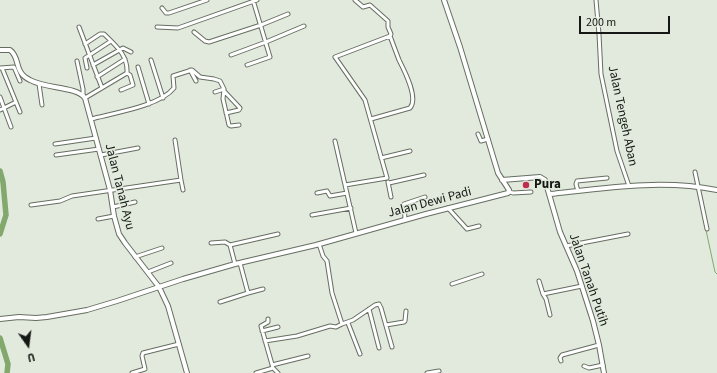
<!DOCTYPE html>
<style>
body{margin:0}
#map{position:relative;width:717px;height:373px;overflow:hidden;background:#e1eadc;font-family:"Source Sans 3",sans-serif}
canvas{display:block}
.north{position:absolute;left:8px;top:325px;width:40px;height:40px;-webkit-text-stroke:3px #e1eadc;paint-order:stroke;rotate:166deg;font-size:11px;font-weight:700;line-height:16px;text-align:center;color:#151814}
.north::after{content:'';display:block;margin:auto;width:14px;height:18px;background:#151814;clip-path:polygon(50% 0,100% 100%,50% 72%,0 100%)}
.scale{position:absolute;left:579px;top:16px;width:91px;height:18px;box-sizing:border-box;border:2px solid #151814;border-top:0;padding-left:5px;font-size:12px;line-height:14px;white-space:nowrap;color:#151814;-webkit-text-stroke:3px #e1eadc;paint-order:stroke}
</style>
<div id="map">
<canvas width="717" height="373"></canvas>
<div class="north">U</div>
<div class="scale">200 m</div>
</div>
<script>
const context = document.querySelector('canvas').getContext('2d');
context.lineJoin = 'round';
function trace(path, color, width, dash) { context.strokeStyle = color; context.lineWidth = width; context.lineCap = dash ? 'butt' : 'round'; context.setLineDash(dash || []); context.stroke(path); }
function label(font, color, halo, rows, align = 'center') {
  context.font = font + ' "Source Sans 3",sans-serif'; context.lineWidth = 3; context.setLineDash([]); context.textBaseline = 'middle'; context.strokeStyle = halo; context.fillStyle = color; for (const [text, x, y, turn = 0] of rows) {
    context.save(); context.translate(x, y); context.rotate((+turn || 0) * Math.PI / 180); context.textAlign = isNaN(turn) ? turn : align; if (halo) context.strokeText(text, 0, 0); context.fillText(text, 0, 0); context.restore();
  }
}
const stream = new Path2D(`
 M694,175l3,11
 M706,230l9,42 2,2`);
const river = new Path2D(`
 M0,171l3,11 3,33 -6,19
 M0,338l8,26 -1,9`);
const minor = new Path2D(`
 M355,0l8,7 7,-2 18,16v6l3,7 -1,2c3,8 6,16 9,24 5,10 20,38 11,48l-39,11
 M596,0l3,34 2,40 16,77 12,35
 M162,8l4,5h3l38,-13
 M79,27l23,61
 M157,27l21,1 79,-28
 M194,32l11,9 4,1 52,-17 27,-11
 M85,44l15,-10h4c12,12 24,21 23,39l-42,25
 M231,55l35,-13 38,-16
 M151,60l12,38
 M77,61l6,28v6
 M93,65l30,-17 8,4
 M247,65l23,-8 -17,-57
 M138,67l11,37
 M0,68l14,-1 6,14
 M2,68l18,44
 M87,68l-2,-10 26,-17
 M190,70l6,11
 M97,77l28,-18
 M39,84l3,21
 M121,90l12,-5 -3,-10 -3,-2
 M224,91l16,17 -1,2 -13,3
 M215,92l9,-3
 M0,97l4,11 12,-6
 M0,110l4,-2 7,19
 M91,119c23,-6 69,-13 83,-31l-1,-12 19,-6 8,7 14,2 6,2 4,8 -1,10 6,26 2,1 8,-1
 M478,134l3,7 7,-2
 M335,141l21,92
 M55,144l41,-6
 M56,155l43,-6
 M101,155l37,-7
 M381,158l29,-7
 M695,172l12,57
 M181,180l2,10
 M388,182l3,15
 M389,183l35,-8
 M345,185l42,-7 -22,-78 -30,-43 55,-21
 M578,191l-2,-7 1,-3 30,-3
 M510,192l3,1 18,-1
 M317,193l10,-2 3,5 17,-3
 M31,205l29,-4 12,-5 109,-16 -6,-40
 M113,207l22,-5
 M448,208l19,21 12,-3
 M312,215l39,-7
 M98,219l16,-3
 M405,219l-1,-15 21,-7
 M211,243l14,-1 5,3
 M319,244l4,12 4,5 5,32 10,31 11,-4 22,-15 4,-1 2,4 11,39
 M566,246l62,-12
 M135,257l27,-9
 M240,263l8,30 15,-4
 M235,264l-5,-19 48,-11
 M148,272l23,-9
 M539,281l4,13 39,-8
 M452,284l30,-10
 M543,294l3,5 4,16
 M220,302l28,-9
 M369,309l10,39
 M348,323l12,31
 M386,325l18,-3 1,-1 1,-10
 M262,331l16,-4
 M265,341l32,-5 33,-10 6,1 6,-3
 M561,361l-1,-3 2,-3 37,-10
 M272,365l36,-9
 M584,366l5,2 14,-3
 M273,368l5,5
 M132,373l13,-4 -3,-13 1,-3 36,-9
 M256,373l17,-5 -12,-42 7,-4v-3
 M427,373l12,-2`);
const tertiary = new Path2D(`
 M0,50h10c11,8 3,22 20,30 16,9 46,6 55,18l25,92 4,26 5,18 6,9 34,44 9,19 19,67
 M502,180l38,-3 5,3 15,52 17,39 16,50 6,24 5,28
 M550,194c55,-6 112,-15 167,-4
 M0,319l19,-2 17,1 11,-1 40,-7 30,-9 66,-22 52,-15 81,-19 110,-31 82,-21 1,-3 -11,-17 -38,-126 -16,-47`);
const markers = [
 [526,185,4,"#bf2e50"]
];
const streetNames = [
 ["Jalan Tengeh Aban",622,116,78],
 ["Jalan Tanah Ayu",119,187,76],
 ["Jalan Dewi Padi",430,203,-15],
 ["Jalan Tanah Putih",588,280,71]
];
const poiNames = [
 ["Pura",534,185]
];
trace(stream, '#82a86e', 1);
trace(river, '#82a86e', 5.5);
trace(minor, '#666e62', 5);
trace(tertiary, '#666e62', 6);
trace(minor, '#fff', 3);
trace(tertiary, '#fff', 4);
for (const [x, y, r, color] of markers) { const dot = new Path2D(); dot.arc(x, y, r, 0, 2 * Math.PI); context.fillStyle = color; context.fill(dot); trace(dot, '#e1eadc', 1.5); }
label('13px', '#151814', '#e1eadc', streetNames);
label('bold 13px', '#151814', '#e1eadc', poiNames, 'left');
</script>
